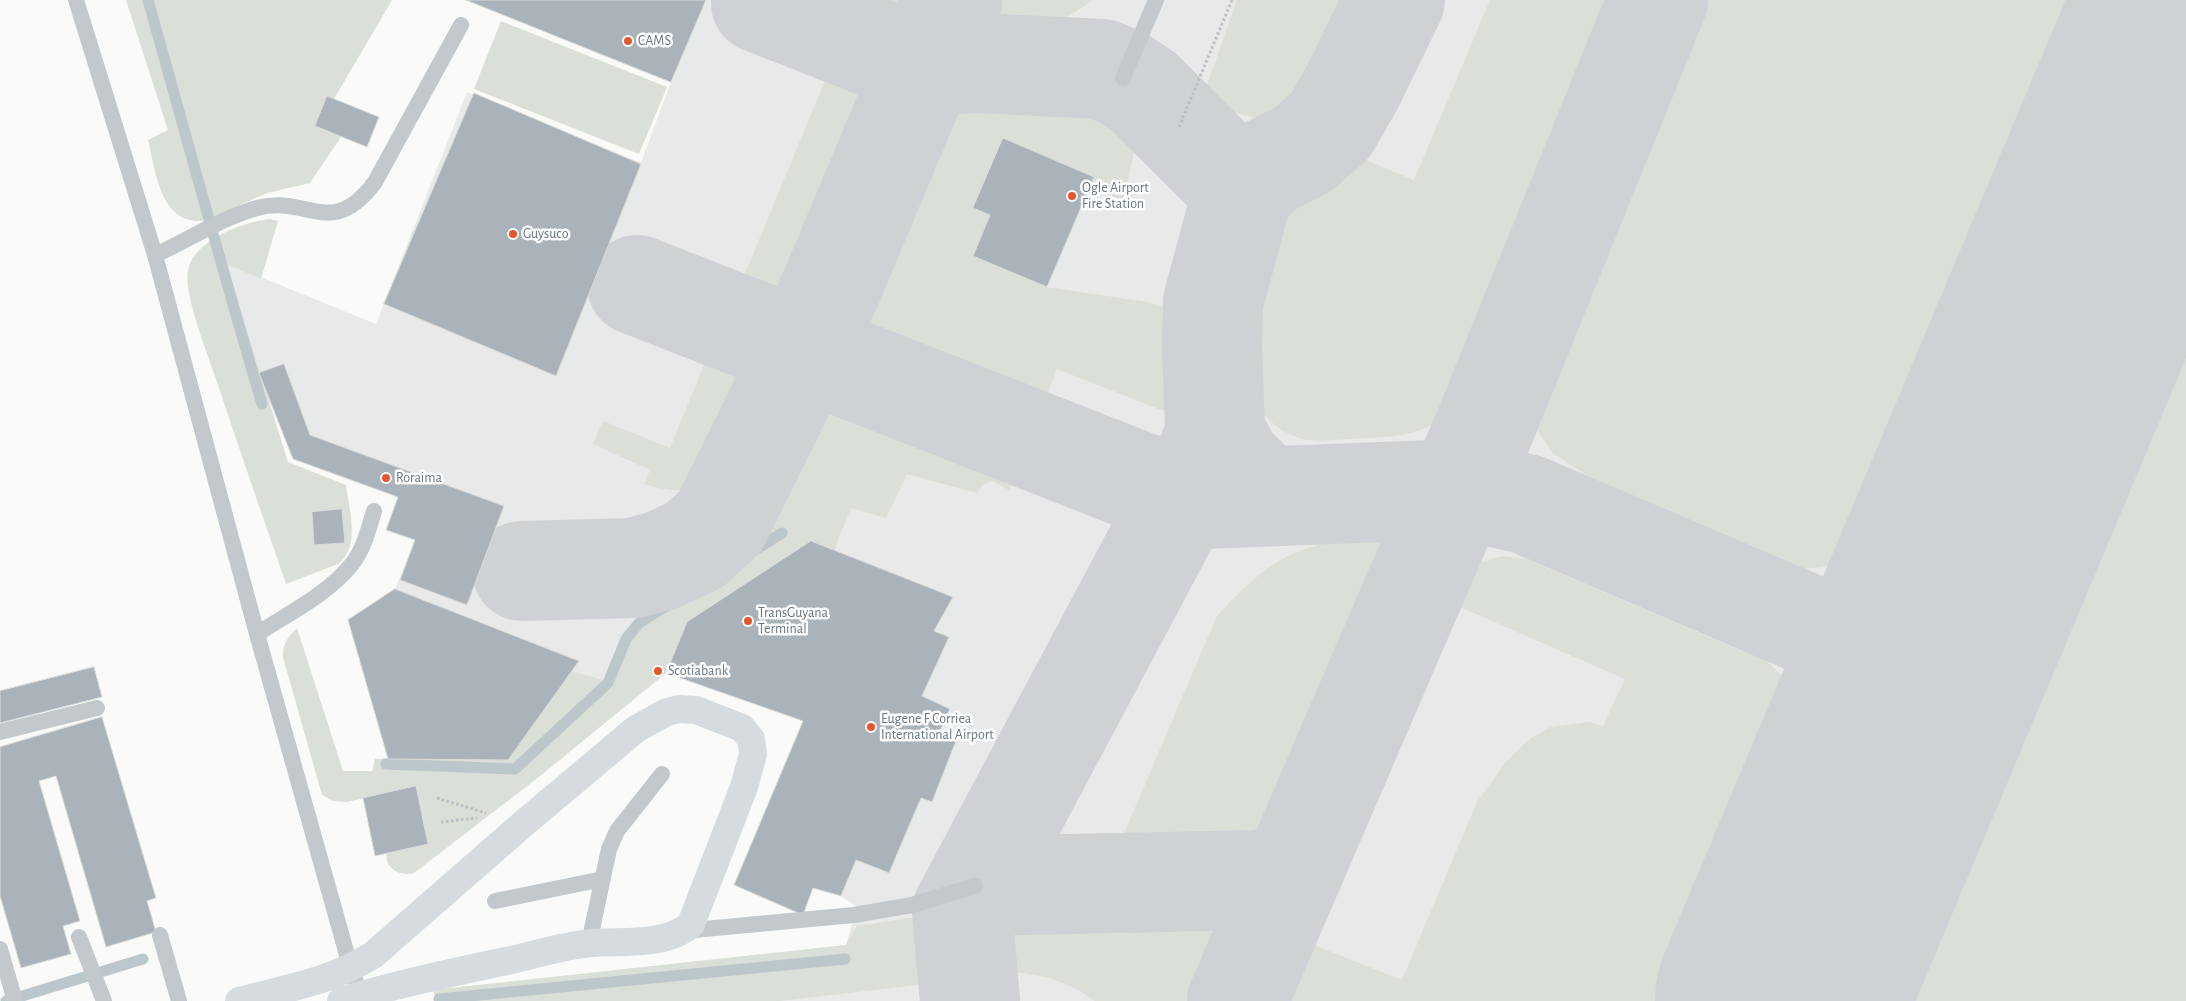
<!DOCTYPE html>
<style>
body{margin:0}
canvas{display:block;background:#fafaf8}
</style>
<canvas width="2186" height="1001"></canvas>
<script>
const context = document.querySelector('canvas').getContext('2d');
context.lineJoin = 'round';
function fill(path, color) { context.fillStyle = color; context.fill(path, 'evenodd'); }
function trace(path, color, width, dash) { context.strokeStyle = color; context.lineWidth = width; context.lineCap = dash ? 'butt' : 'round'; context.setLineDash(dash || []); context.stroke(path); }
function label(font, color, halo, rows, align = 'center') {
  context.font = font + ' "Alegreya Sans",sans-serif'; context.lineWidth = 5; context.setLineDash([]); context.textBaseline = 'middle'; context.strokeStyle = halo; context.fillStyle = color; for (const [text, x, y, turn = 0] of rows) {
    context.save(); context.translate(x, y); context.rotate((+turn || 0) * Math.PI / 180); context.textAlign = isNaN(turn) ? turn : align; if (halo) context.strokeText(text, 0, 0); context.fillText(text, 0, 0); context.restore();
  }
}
const built = new Path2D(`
 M466,0h1720v1001h-1750l-3,-11 413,-45 11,-38 -16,-11 -28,-8 -10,27 -69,-30 69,-164 -137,-48 -131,107 -160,-21 13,-1 -40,-138 47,-31 20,-49 -29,-10 12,-33 -105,-38 -34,-86 -33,-110 150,61 91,-232 174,71 30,-81z`);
const green = new Path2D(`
 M126,0h266l-58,99 -7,-2 -12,29 26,11 -31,46 -43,10 -64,28c-43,3 -47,-49 -55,-81l20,-10z
 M891,0h41l-6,15z
 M980,0h113c-17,14 -81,49 -102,42 -12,-4 -15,-12 -19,-22z
 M1237,0h113l-54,131 -95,-29z
 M1490,0h153l-169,386c-34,43 -58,51 -112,52 -17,1 -36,4 -53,2 -21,-2 -40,-18 -53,-34 -8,-10 -19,-23 -23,-35 -3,-9 -4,-70 -2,-79 3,-14 20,-41 26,-55 8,-17 15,-37 28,-50 17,-17 39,-27 62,-35l67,28z
 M1684,0h427l-206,492 -21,45 -20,18 -21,9 -39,5 -38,-8 -180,-86 -33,-22 -13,-18 -10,-24 -3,-22 4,-34z
 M501,21l166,66 -28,67 -165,-65z
 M849,61c17,7 48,16 46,38l-92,206 -59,-29 83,-200c6,-9 11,-14 22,-15z
 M979,79l29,7 26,10 62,1 20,9 14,14 7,19 -14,61 -34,-11 -42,98 100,15 22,7 17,12 9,18v57l-5,8 -11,7 -18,-1 -104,-41 -16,41 -172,-68c-15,-16 -17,-23 -15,-45l87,-197c11,-15 20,-19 38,-21z
 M270,219l8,2 -17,58 -35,-15 62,198 58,23c3,24 15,63 -8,79l-52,20c-24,-69 -48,-139 -71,-208 -8,-23 -32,-84 -27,-106 6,-30 55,-48 82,-51z
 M2186,247v754h-315z
 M718,331l67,25c-8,20 -17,40 -26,60 -24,57 -47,89 -115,68l6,-14 -57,-26 10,-23 67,27z
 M841,380l10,2 173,72 -15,36 -17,-9 -10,4 -5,8 -70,-19 -21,44 -35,-10 -17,42 -23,-9 -124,81 -21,51 -131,107 -121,93c-14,4 -31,-5 -27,-22 5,-19 20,-45 28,-65l-68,16 -14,-1 -11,-6 -39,-138c0,-14 5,-20 14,-29l46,143h29l3,-12 133,1 63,-89 36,10 18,-42 15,-24 -25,-14 9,-15 26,-4 25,-8 52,-29 20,-14 17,-19 12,-22 50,-101 7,-7z
 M1349,537c27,2 48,-1 45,34l-104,247c-12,16 -23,24 -43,29l-133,10 103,-241c21,-23 44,-47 73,-61 19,-9 40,-13 59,-18z
 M1502,556l24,3 213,91 25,8 19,19 9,15 5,32 -3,25 -107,252h-423l27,-65 111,44 75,-178 29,-40 25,-24 20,-11 38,-5 14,4 22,-47 -188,-82c11,-23 42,-35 65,-41z
 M1168,889c8,0 17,-1 24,0 24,3 38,28 45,47l-22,54 -7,11h-113l-16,-11 -29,-12 -48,-9 -12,-9 -5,-13 -1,-13 6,-13 11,-9 13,-7z
 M908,918c7,0 13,-1 20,3 19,10 24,40 7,55 -5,4 -12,6 -18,9l-138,16h-343l-3,-11 413,-45 11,-19z`);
const stream = new Path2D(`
 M148,0c38,135 74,270 114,404
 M386,764l129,5 93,-86 18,-44 13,-16 143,-90
 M439,999l406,-40
 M6,1001l137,-42`);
const taxiway = new Path2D(`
 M761,3l163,64 54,-4 124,6 21,9 21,14 99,99
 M637,285l503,197 43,14 20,3 256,-10 67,15 335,143c13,16 29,34 33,55 2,8 0,19 0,28
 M1259,490l-28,-28 -16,-31 -3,-85 1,-44 30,-111 25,-24 34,-17 28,-24 23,-40 42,-86
 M522,571l112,-3 29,-8 32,-15 25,-23 84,-170 148,-352
 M1861,647c38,4 53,-6 81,-30
 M975,886l283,-6 35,-8
 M970,1001l-8,-90 221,-415 21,-32 10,-29
 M1237,1001l249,-577 172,-424`);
const runway = new Path2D(`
 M1780,1001l406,-965`);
const building = new Path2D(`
 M466,0h240l-35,82z
 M474,93l167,71 -85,212 -172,-72z
 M327,96l52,21 -12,30 -52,-21z
 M1003,138l91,39 -47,110 -74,-31 17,-41 -17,-7z
 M284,364l26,71 194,71 -37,99 -67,-25 15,-40 -29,-10 12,-33 -105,-38 -34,-86z
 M342,509l3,34 -31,2 -2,-33z
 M811,541l142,56 -19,34 15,6 -27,59 28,13 -11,24 17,8 -24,61 -11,-4 -32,75 -33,-13 -15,36 -28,-8 -10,27 -69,-30 69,-164 -137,-48 21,-51z
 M395,589l184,72 -71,99 -120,-1 -40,-139z
 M94,667l8,30 -102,26v-32z
 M102,717l54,181 -9,3 9,31 -50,15 -50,-171 -17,5 41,140 -17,5 8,28 -50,14 -21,-72v-149z
 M416,786l12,58 -53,12 -12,-58z`);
const path = new Path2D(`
 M1179,127l53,-127
 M437,798l49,15
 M441,822l36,-4`);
const lane = new Path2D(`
 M76,0l79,255 102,379 94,335 10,26
 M1123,78l33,-78
 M155,255c34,-15 66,-37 102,-47 51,-14 74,33 118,-26l86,-157
 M257,634c32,-21 71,-40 95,-70 12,-15 17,-36 22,-53
 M0,732l97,-24
 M495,901l108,-22
 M683,931l171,-16 58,-10 63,-19
 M160,935l19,66
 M79,937l25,64
 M589,943l20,-94 8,-18 45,-57
 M0,949l15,52`);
const secondary = new Path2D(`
 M239,1001c48,-13 91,-19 134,-46l150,-131 113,-95 31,-17 12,-3 17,1 46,18 9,11 2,15 -9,33 -53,137c-24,22 -67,17 -98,19 -27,2 -56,11 -82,17 -57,12 -114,24 -170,41`);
const markers = [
 [628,41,5,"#e4572e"],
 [1072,196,5,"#e4572e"],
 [513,234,5,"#e4572e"],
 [386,478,5,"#e4572e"],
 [748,621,5,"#e4572e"],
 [658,671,5,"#e4572e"],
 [871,727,5,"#e4572e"]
];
const poiNames = [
 ["CAMS",638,41],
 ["Ogle Airport",1082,188],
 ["Fire Station",1082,204],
 ["Guysuco",523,234],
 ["Roraima",396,478],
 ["TransGuyana",758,613],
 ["Terminal",758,629],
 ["Scotiabank",668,671],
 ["Eugene F Corriea",881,719],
 ["International Airport",881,735]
];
fill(built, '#e8e9e9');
fill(green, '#dadfd7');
trace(stream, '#bbc7cb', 11);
trace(taxiway, '#ced2d4', 100);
trace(runway, '#ced2d4', 250);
fill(building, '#aab3b9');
trace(building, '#dcdcda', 1);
trace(path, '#bbbfc2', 3, [2.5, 2.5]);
trace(lane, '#c3c8cc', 16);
trace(secondary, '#d6dbdf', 28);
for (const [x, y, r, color] of markers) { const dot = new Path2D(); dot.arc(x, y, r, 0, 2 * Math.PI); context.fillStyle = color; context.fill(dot); trace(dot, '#fff', 2); }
label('14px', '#657683', '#fff', poiNames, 'left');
</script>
